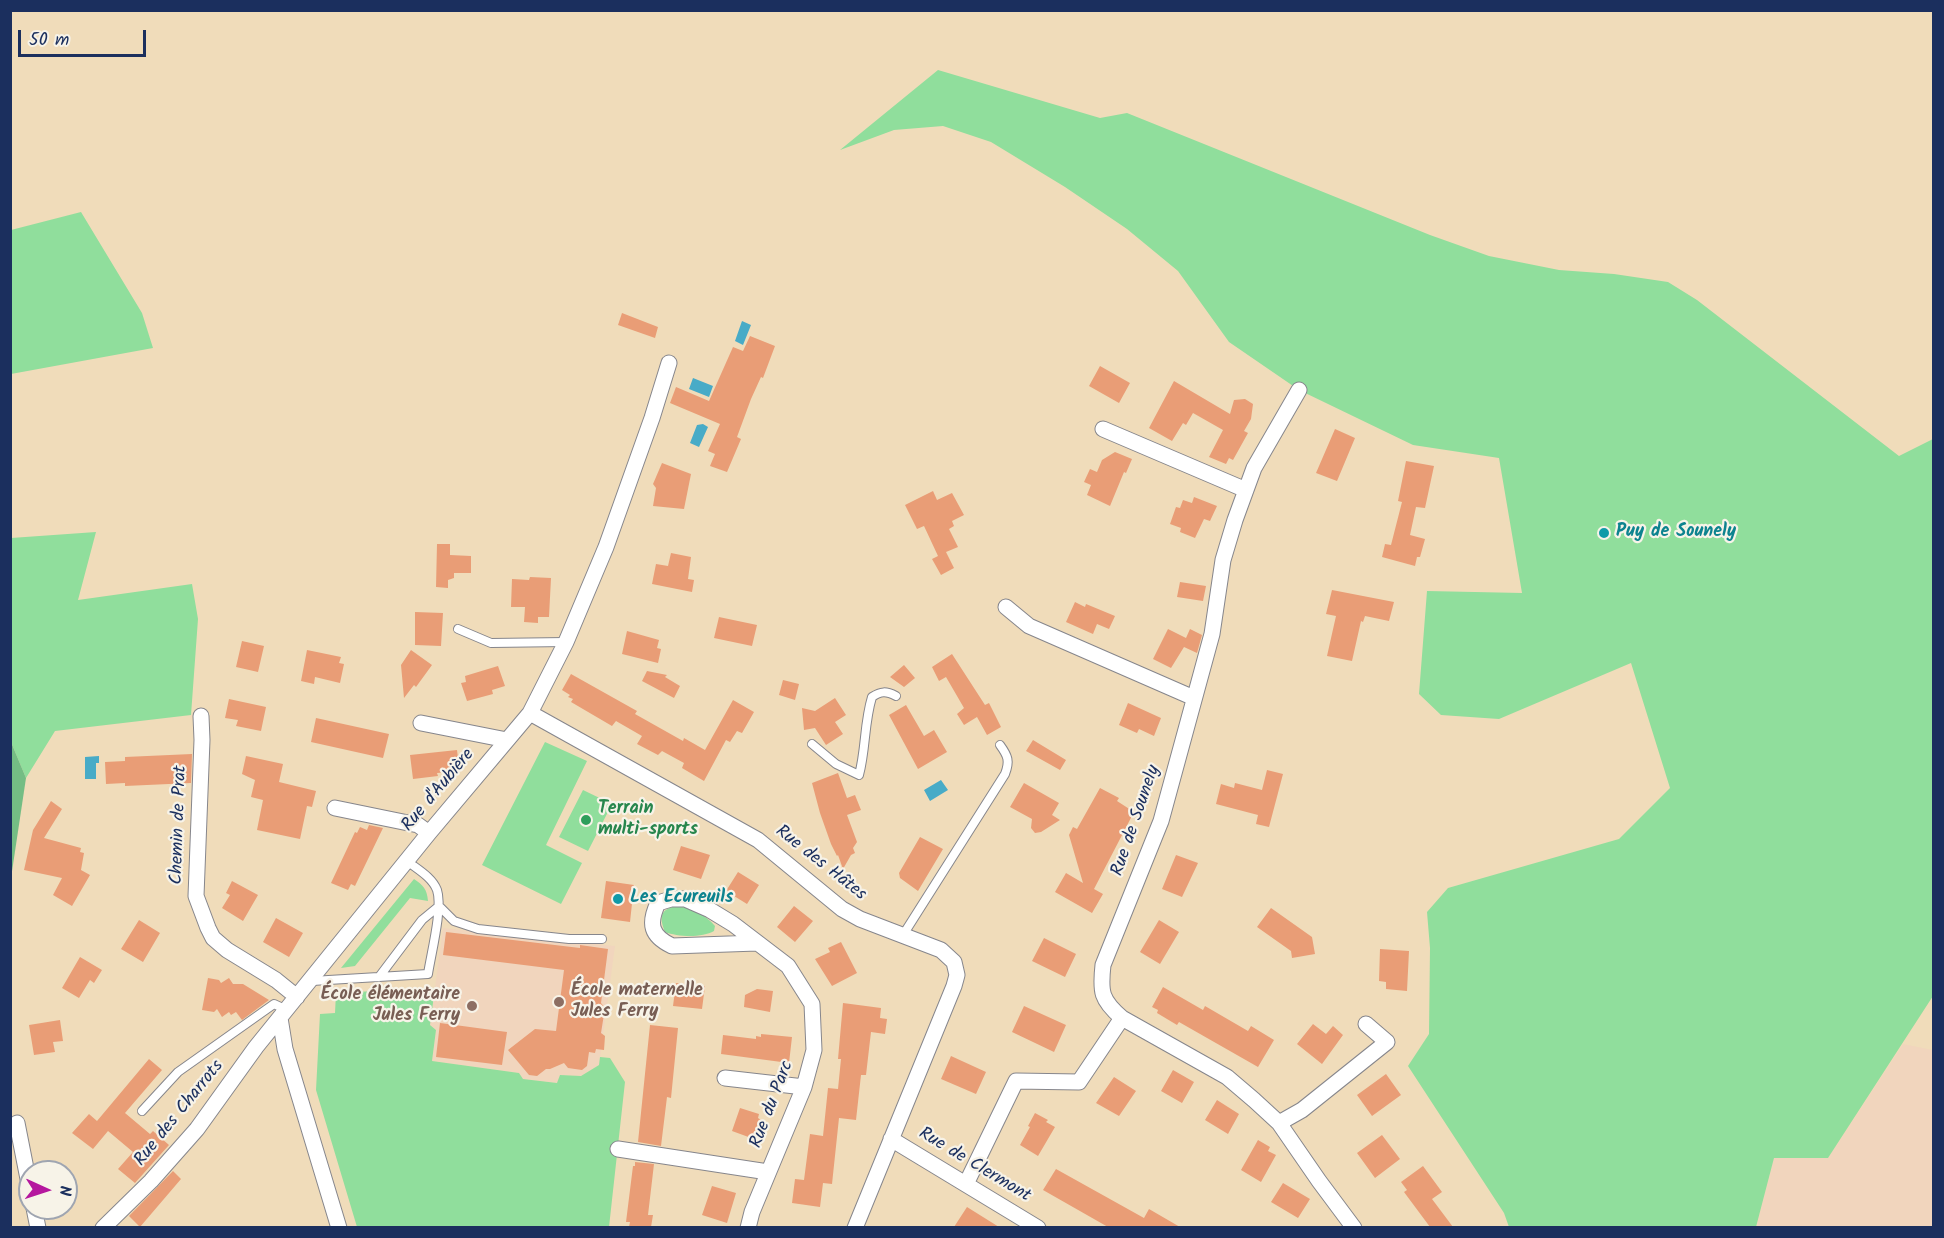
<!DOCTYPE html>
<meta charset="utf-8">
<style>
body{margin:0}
#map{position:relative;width:1944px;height:1238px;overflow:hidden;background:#f0dcba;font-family:Kalam,sans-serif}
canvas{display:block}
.frame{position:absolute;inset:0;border:12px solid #1b2f5e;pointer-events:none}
.north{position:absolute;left:18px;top:1160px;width:60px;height:60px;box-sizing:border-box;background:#f7f3e8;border:2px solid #9fa5b1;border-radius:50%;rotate:93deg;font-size:16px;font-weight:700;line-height:24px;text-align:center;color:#1b2f5e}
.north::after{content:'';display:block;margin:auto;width:21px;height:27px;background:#b5179e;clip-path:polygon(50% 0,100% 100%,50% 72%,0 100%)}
.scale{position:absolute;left:18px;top:30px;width:128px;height:27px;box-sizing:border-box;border:3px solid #1b2f5e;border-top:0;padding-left:8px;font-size:18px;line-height:21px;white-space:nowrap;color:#1b2f5e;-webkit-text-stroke:4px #f7f3e8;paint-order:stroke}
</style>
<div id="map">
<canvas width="1944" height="1238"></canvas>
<div class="frame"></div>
<div class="north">N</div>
<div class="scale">50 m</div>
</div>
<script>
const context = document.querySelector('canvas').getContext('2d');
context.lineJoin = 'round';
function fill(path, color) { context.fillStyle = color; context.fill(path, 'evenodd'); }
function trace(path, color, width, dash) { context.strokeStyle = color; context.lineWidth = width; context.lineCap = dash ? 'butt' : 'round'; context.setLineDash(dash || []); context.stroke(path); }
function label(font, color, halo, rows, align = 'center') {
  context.font = font + ' Kalam,sans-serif'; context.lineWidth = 4.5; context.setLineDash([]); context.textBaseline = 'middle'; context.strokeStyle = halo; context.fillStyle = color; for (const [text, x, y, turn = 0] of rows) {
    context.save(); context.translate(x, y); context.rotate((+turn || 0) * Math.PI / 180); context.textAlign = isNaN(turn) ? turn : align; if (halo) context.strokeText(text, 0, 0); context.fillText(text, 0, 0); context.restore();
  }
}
const built = new Path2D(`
 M443,928l172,18 -16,119 -18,11 -21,-1 -2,8 -35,-4 -4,-6 -87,-12 4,-31 -6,-5z
 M1903,1044l30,6v177l-177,1 18,-71 54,1z`);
const green = new Path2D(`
 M938,70l162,48 27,-5 303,122 59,21 70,14 55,4 54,8 29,18 202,156 34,-17v557l-105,162h-54l-18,69h-247l-5,-14 -96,-147 21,-32 1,-86 -3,-36 21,-24 171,-49 51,-51 -39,-125 -132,56 -58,-4 -22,-21 8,-103 95,2 -23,-135 -86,-13 -114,-55 -70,-48 -51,-71 -51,-42 -62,-42 -74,-45 -48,-16 -49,4 -54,20z
 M81,212l61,101 11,35 -142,26v-144z
 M96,532l-18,68 114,-16 6,35 -7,96 -136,16 -29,47 -15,-36v-204z
 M545,742l42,19 -41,84 36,18 -21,41 -79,-39z
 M583,790l29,14 -24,47 -29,-14z
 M414,879c9,6 13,10 14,22l-18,-3 -55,68 -14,2z
 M677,906c14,2 29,9 38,20l-1,5c-12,7 -36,6 -49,1 -6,-15 -5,-23 12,-26z
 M435,988l-5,37 6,5 -4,31 87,12 4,6 34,4 3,-8 21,1 18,-11 1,-8 10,1 15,24 -16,145h-252l-41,-137 4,-76 15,-1 1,-20z`);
const forest = new Path2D(`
 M11,742l15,36 -15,100 -1,-136z`);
const water = new Path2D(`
 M742,321l9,4 -8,20 -8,-4z
 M693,378l20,8 -4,11 -20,-8z
 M703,424l5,3 -9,20 -9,-4 7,-18z
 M99,756v7h-3v16h-11v-22z
 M941,780l7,10 -18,11 -6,-11z`);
const building = new Path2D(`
 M622,313l36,14 -3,11 -37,-13z
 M750,336l25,10 -12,32 -2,-1 -10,22 -14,38 4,2 -14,33 -17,-6 5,-12 -7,-3 12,-27 -50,-21 6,-16 33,14 24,-54 10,4z
 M1100,366l30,17 -11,20 -30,-17z
 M1174,381l56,33 4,-14 11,-1 8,5 -2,15 -7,12 4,2 -15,27 -4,-2 -3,6 -17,-7 14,-27 -30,-17 -7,12 -3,-2 -11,18 -23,-13z
 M1335,429l20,9 -18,43 -21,-8z
 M1115,452l17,7 -6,14 -2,-1 -14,34 -23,-11 4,-10 -7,-3 6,-13 7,3 5,-12z
 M1406,461l28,5 -9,42 -9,-1 -6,28 15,4 -5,18h-3l-2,9 -33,-9 3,-13 6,1 11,-43 -4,-1z
 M662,463l29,11 -7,35 -31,-3 3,-18 -3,-4z
 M933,491l4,9 15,-7 12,22 -12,6 2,5 -5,3 9,18 -12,5 8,16 -13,7 -9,-16 6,-3 -14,-30 -7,3 -12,-24z
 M1194,497l23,9 -7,15 -6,-2 -9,19 -15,-6 1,-4 -11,-4 6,-17 4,1 3,-8 9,3z
 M437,544h13v11l21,1v17h-17v5l-6,2v8l-12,-1z
 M671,553l20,4 -3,22 6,1 -2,12 -40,-8 4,-20 12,2z
 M530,577l21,1 -2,39h-11v6l-14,-1 1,-15h-14l1,-28 17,1z
 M1180,582l26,4 -3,15 -26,-4z
 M1332,590l62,12 -5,19 -24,-5 -2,6 -2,-1 -9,40 -25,-5 9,-40 -10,-2z
 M1075,602l10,5 1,-3 29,12 -6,13 -12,-5 -4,10 -27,-12z
 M415,612l28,1 -2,33 -26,-1z
 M719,617l38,8 -5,21 -38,-8z
 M1168,629l18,9 4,-9 12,6 -5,18 -13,-6 -13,21 -18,-9z
 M627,631l32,9 -2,8 4,1 -3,14 -36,-9z
 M242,641l22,5 -6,26 -22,-5z
 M307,650l34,7 -2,6 5,1 -4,19 -25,-6 -1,7 -13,-3z
 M411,650l21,15 -16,22 -2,-2 -10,13 -3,-33z
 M952,654l33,51 4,-2 12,24 -14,8 -10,-18 -13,8 -7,-11 7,-6 -18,-31 -7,4 -7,-14z
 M904,665l11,13 -11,9 -14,-10z
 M498,666l7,20 -13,4 1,4 -26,7 -6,-18 5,-1 -1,-6z
 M647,671l20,4 -2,2 15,9 -6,12 -32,-17z
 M571,674l66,37 -2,3 48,27 1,-3 21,12 28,-50 21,12 -12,21 -5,-2 -7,11 -4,-2 -22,41 -22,-13 2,-5 -22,-12 -4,4 -21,-11 5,-8 -26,-15 -4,5 -41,-24 2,-3 -5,-2 2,-2 -8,-5z
 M783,680l16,4 -4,16 -16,-5z
 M835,698l11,17 -11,7 8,12 -17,11 -11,-17 -11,2 -2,-22 13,3z
 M229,699l37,8 -5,24 -25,-5 2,-6 -13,-2z
 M1128,703l33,15 -7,18 -15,-7 -2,4 -18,-8z
 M906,705l18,31 10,-6 13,22 -29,17 -29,-54z
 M316,718l73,16 -6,24 -72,-16z
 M1033,740l33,20 -6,10 -34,-19z
 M457,750l2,16 -9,1 1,5 -14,1 1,3 -25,3 -3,-24z
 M192,754l-1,29 -66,3v-3l-19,1 -1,-22 20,-1v-4z
 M246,756l37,8 -4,18 37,9 -4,16 -5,-1 -7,33 -43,-9 6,-30 -12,-3 4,-17 -13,-6z
 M1267,770l16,4 -14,53 -13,-3 2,-9 -42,-11 5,-20 13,4 1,-5 27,7z
 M838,773l9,25 8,-3 6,15 -14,5 10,27 -4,6 2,5 -4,2 -8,14 -5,-14 -1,1 -6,-12 -11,-31 -8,-30z
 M1024,783l35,20 -7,12 8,5 -19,12 -6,1 -4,-5 1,-9 -22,-12z
 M1100,788l19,10 -2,3 17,11 -40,77 9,5 -11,19 -37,-21 11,-19 17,10 -14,-48 4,-8 4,2z
 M51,801l11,8 -18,29 37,10 -1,4 4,1 -3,17 9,5 -18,31 -19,-11 9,-17 -38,-8 9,-40z
 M369,825l14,3 -28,58 -4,-2 -3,6 -17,-7 24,-51 2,1 3,-6 7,3z
 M920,837l23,12 -25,42 -18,-13 -1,-5z
 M681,846l29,9 -9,24 -28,-9z
 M1176,855l22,8 -16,34 -20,-8z
 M738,872l21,13 -12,19 -21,-13z
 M232,881l26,14 -15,26 -21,-13 8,-13 -4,-2z
 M606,881l28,4 -4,37 -29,-4z
 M794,906l19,15 -18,21 -18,-15z
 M1271,908l41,29 3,17 -23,4 -1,-7 -34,-24z
 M276,918l27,15 -14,24 -26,-15z
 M139,920l21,13 -17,29 -22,-13z
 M1159,920l20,12 -19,32 -20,-12z
 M446,932l134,16v-3l28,4 -7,54 4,5 -4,25 4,3 -1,14 -8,-1 -1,4 -6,-1 -2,14 -5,4 -14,-2 -4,-5 -14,6h-4l-9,7 -8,-1 -21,-25 27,-21 21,2 8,-61 -121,-15z
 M1044,938l32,16 -11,23 -33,-16z
 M841,942l16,31 -25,13 -17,-27 15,-7 -2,-4z
 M1380,949l29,2 -2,40 -21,-2v-7l-7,-1z
 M80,957l22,13 -8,13 -4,-3 -11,18 -17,-10z
 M208,978l11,2 2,3 8,-5 4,6h10l26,16 -27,20 -6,-8 -5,3 -2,-3 -7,5 -5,-8 -3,3 -12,-2z
 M676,983l29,3 -3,23 -29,-3z
 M1163,987l40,23 2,-4 43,25 3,-5 23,14 -16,27 -79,-45 -2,3 -20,-12 1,-3 -6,-3z
 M757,989l16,2 -3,21 -26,-5 1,-12z
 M843,1003l38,5 -1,10 7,1 -2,15 -14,-2 -5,43h-5l-5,45 -17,-2 -7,66 -9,-1 -3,24 -28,-4 3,-24 9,1 6,-46 13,2 5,-48 10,1 3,-30h-3z
 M1024,1006l42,19 -12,27 -42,-20z
 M60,1020l3,21 -10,1 2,10 -21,3 -5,-30z
 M440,1023l67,9 -5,33 -66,-8z
 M1313,1024l13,10 7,-8 10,9 -21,29 -25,-20z
 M650,1025l28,3 -7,70 -4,-1 -6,49 -23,-4z
 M761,1034l31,3 -3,26 -68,-9 2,-19 33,4v-3l5,1z
 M951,1056l35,16 -10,22 -35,-15z
 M149,1059l13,11 -37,43 25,21 3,-3 16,14 -34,38 -17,-14 15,-17 -25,-21 -15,18 -21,-16 17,-19 8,7z
 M1173,1070l21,12 -12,21 -21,-12z
 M1386,1074l15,21 -29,21 -15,-21z
 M1114,1077l22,14 -17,25 -23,-13z
 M1217,1100l22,14 -11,20 -23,-14z
 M740,1108l19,6 -1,4 3,2 -7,19 -22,-8z
 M1035,1113l13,7 -2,2 9,5 -17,29 -18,-11 10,-18 -2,-1z
 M1382,1135l18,24 -25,19 -18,-25z
 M1258,1140l12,7 -2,4 8,4 -15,27 -20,-12z
 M635,1162l19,2 -6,51h5l-2,12h-22l1,-5h-4l7,-56h2z
 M1423,1166l19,26 -10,7 21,28h-23l-26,-35 3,-2 -6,-8z
 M1056,1169l88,49 5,-9 31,18h-72l-65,-37z
 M173,1171l8,8 -41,48 -11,-11z
 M1283,1183l27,16 -12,19 -27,-16z
 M712,1186l24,7 -9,30 -25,-8z
 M967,1207l32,20h-45z`);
const service = new Path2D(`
 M458,629l33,14 75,-1
 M812,744l24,20 23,11c7,-26 5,-52 13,-78 9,-6 14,-6 24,-1
 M903,935l102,-161c5,-13 3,-18 -5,-29
 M379,977l43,-57 17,-14 15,15 24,8 91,10h33
 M312,981l116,-7c3,-20 15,-66 9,-84 -5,-13 -20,-21 -30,-29
 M142,1111l36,-39 96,-68 13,6`);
const minor = new Path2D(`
 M1103,429l143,61
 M1006,607l23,19 165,72
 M530,713l228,127 84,69 18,10 81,31 13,12 3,13 -3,11 -99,242
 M201,716l1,24 -6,156 12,32 5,10 14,12 49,30 21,17
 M421,723l86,17
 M335,808l83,17 11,8
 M280,1018l5,31 54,179
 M1122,1018l105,59 27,23 25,23 40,58 35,47
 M725,1078l79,9
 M17,1123l13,66
 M1279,1123l23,-13 85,-68 -21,-18
 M891,1139l147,89
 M618,1149l150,23
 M966,1184l50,-103 63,1 43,-64c-21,-18 -22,-26 -19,-53l58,-144 51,-187 11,-74 12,-40 19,-52 45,-78
 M34,1208l4,20
 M103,1228l48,-47 46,-52 59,-82 173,-214 101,-120 36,-71 40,-95 46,-129 17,-55
 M748,1228l4,-16 52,-125 10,-37 -2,-46 -24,-38 -55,-42 -23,-14 -25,-11h-14l-13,4c-10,21 -7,33 14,43l85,-3`);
const markers = [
 [1604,533,6,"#0f9aa8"],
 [586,820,6,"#2e9e5b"],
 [618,899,6,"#0f9aa8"],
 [559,1002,6,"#8d6e63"],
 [472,1006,6,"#8d6e63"]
];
const cultureNames = [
 ["Puy de Sounely",1616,533],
 ["Les Ecureuils",630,899]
];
const streetNames = [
 ["Rue d'Aubière",439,791,-50],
 ["Rue de Sounely",1137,821,-71],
 ["Chemin de Prat",180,825,-88],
 ["Rue des Hâtes",820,864,38],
 ["Rue du Parc",773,1105,-69],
 ["Rue des Charrots",180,1114,-51],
 ["Rue de Clermont",974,1166,31]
];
const leisureNames = [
 ["Terrain",598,810],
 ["multi-sports",598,831]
];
const educationNames = [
 ["École maternelle",571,992],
 ["Jules Ferry",571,1013],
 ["École élémentaire",460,996,"right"],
 ["Jules Ferry",460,1017,"right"]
];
fill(built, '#f1d5bd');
fill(green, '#90de9c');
fill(forest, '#74bd84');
fill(water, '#48abc7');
fill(building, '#e99d76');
trace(service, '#86868c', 10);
trace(minor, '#86868c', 17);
trace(service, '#fff', 8);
trace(minor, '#fff', 15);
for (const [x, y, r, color] of markers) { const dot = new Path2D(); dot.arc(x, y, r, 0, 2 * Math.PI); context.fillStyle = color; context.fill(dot); trace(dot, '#f7f3e8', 2); }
label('bold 18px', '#0d838f', '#f7f3e8', cultureNames, 'left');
label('18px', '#1b2f5e', '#f7f3e8', streetNames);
label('bold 18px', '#27864d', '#f7f3e8', leisureNames, 'left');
label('bold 18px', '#785e54', '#f7f3e8', educationNames, 'left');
</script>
